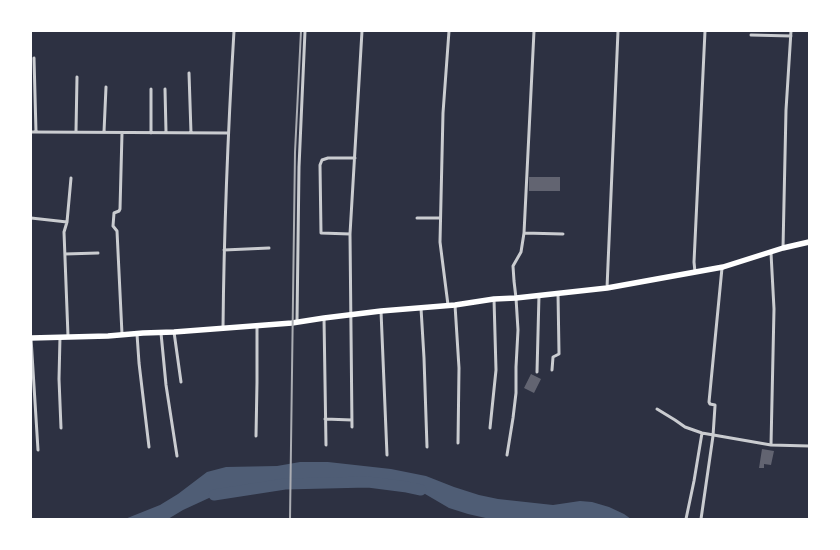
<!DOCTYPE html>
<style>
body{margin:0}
#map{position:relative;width:840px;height:550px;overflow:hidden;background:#2d3142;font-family:"Work Sans",sans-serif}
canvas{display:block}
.frame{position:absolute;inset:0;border:32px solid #fff;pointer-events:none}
</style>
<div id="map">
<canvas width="840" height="550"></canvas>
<div class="frame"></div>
</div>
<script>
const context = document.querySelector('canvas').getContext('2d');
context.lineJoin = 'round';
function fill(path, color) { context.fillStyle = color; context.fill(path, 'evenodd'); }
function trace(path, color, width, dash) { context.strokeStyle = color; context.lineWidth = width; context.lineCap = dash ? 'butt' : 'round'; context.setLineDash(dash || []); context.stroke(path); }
const water = new Path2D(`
 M300,462h28l63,7 35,7 28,11 25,8 19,4 55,6 27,-4 12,1 17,5 15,7 7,5h-141l-22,-5 -19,-6 -29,-17 -14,-5 -14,-3 -60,-2 -70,5 -31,5 -22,7 -26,12 -15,9h-43l35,-14 18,-11 29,-22 19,-5 51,-1z`);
const river = new Path2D(`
 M214,495l71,-11 83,-2 39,5 14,3`);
const building = new Path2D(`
 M529,177h31v14h-31z
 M531,374l10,5 -7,14 -10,-5z
 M762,449l12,2 -3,14 -7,-1v4h-5z`);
const minor = new Path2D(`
 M751,35l40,1
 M34,58l2,74
 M189,73l2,60
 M151,89v44
 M165,89l1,43
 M76,131l1,-54
 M31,132l197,1
 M104,132l2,-45
 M31,218l36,4
 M417,218h23
 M524,233l39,1
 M350,234l-29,-1 -1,-68 2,-5 6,-2h27
 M783,248l3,-138 5,-79
 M224,250l45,-2
 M771,253l3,56 -3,136
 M65,254l33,-1
 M695,272l-1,-10 11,-231
 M607,288l11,-257
 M448,305l-8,-63 3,-129 6,-82
 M455,305l4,63 -1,75
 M421,308l3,50 3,89
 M381,311l6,144
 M324,318l2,127
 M297,321l2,-154 6,-136
 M223,328c1,-99 5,-198 11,-297
 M174,332l7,50
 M161,333l5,52 11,71
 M122,334l-5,-103 -4,-5 1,-13 5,-2 1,-2 2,-76
 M137,334l2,29 10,84
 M68,336l-4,-104 3,-10 4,-44
 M60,337l-1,42 2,49
 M31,338l7,112
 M552,370l1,-13 6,-3v-1l-1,-60
 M537,372l2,-77
 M657,409l18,11 10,7 17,6 69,12 38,1
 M325,419l27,1
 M352,427l-2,-193 12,-203
 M490,428l6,-58 -2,-71
 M256,436l1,-54v-56
 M507,455l6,-37 3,-25v-26l2,-37 -2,-32 -2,-17 -1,-15 8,-14 3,-19 10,-202
 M686,519l8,-38 8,-48
 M701,519l12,-83 2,-30v-1l-5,-1 -1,-2 13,-134`);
const primary = new Path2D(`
 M31,338l77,-2 35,-3 31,-1 118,-9 32,-5 57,-7 74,-6 39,-6 22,-1 91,-10 116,-21 60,-19 26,-6`);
const rail = new Path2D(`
 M290,519l5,-367 6,-121`);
fill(water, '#4f5d75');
trace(river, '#4f5d75', 11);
fill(building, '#626471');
trace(minor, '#caccd0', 3);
trace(primary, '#fff', 5.5);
trace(rail, '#abadb3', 2);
</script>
